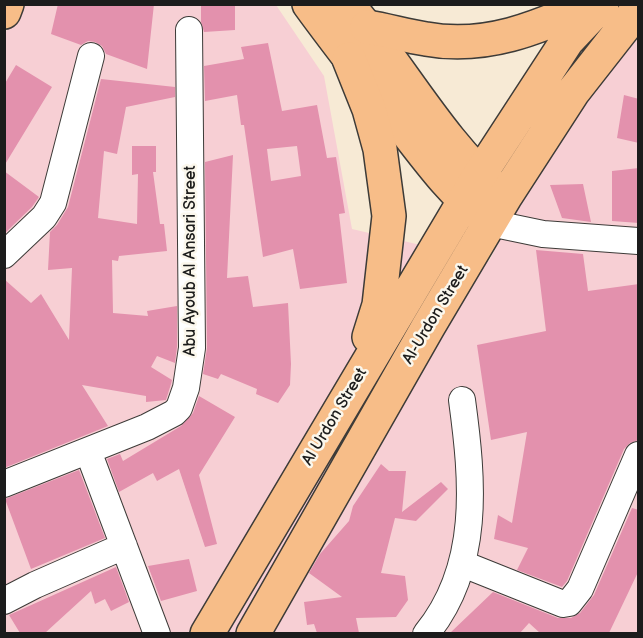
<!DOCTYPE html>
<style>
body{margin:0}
#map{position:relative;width:643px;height:638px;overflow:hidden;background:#f7ead5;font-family:"Balsamiq Sans",sans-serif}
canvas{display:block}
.frame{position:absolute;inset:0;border:6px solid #1c1c1c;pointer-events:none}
</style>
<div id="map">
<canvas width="643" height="638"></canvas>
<div class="frame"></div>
</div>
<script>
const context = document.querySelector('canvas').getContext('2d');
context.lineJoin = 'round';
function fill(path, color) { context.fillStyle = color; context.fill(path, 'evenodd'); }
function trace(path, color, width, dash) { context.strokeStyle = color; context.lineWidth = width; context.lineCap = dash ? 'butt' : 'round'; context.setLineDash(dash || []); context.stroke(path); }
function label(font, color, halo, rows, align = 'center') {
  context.font = font + ' "Balsamiq Sans",sans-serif'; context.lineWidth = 5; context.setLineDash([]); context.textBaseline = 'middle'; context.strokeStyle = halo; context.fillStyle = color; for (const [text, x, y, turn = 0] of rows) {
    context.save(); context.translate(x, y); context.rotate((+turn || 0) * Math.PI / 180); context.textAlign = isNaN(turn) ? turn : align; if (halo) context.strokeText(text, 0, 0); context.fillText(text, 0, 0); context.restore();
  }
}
const built = new Path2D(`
 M15,5h261l48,71 28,153 137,32 127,-247 22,-9v628l-633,1 -1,-596z`);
const building = new Path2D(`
 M58,4h96l-7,65 -41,-15 -4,-8 -7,-4 -7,-1 -7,4 -30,-11z
 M201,4h34v26l-31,2 -3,-10z
 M268,43l14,68 35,-6 10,53 9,-1 9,56 -6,1 8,69 -47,6 -7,-40 -30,8 -19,-132h-3l-4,-30 -32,6 -1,-35 40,-7 -3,-12zM297,146l4,30 -30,5 -4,-32z
 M16,65l36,22 -48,79v-81z
 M101,79l74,8v10l-49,10 -9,47 -13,-3 -6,67 39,6 1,-50 -6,1v-29h24v26h-3l7,52h4l3,27 -48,5 -1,5 -6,-1 1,53 35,3 -1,-5 30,-5v41l-2,16 -18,-7 -6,11 21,13 -1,4 -5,16 -20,2v-6l-64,-11 26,41 -104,42v-189l27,24 10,-9 28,46 3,-72 -24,2 2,-38 7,-7 11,-18z
 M624,95l15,4v44l-22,-5z
 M233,155l-6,123 21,-2 5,31 35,-4 3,61 -1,21 -12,18 -22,-9 1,-5 -36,-15 -3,5 -15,-5 4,-26 -2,-186z
 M639,168v55l-27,-2v-50z
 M4,171l35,26 -7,10 -28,27z
 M583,184l8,38 -29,-4 -12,-33z
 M536,250l47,4 5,37 51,-7v156l-9,3 -6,6 -57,132 -5,6 -45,-17 11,-22 -34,-9 4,-24 14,8 15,-91 -36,8 -14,-95 69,-14z
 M199,396l36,21 -36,58 18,69 -12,3 -26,-78 -22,12 -4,-8 -34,19 -12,-33 13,-5 3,7 58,-35 12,-13z
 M381,464l8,7h17l-4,41 39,-30 7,7 -32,32 -21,-3 -14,55 24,3 3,24 -12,17 -40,1 3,15h-42l-3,-9 -7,1 -3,-23 38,-5 -33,-24 11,-19 29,-33 4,-15z
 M79,470l26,68 -74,31 -26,-70z
 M632,508l7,2v60l-30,63h-69l-11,-10 -9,10h-70l43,-41 65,26h13l9,-5 14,-18z
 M189,559l8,32 -36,10 -13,-35z
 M116,567l13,35 -18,9 -6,-12 -10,5 -4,-13 -46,42h-25l-11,-18z`);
const minor = new Path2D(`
 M490,223l53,11 95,7
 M4,255l40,-38 9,-14 38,-147
 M88,451l69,183
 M4,484l143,-57 27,-14 5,-5 7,-20 6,-40 -3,-318
 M463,564l100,40 6,-1 11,-14 58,-134
 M4,601l31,-16 89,-39
 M426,634c55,-67 47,-153 36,-234`);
const major = new Path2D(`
 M309,4c29,40 60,79 90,118 27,34 51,69 86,96
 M347,4c53,61 92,137 154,190
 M4,12l3,-8`);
const highway = new Path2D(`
 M367,27c20,3 39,9 59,12 59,11 112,-11 164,-35
 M349,59l20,50 11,40 9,67 -10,89 -10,32
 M207,634l272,-458 88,-135 35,-37
 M253,634l175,-307 77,-130 68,-105 65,-83`);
const streetNames = [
 ["Abu Ayoub Al Ansari Street",191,261,-90],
 ["Al-Urdon Street",436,315,-59],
 ["Al Urdon Street",335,417,-59]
];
fill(built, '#f7cfd4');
fill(building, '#e391ad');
trace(minor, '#3d3b38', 28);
trace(major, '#3d3b38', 36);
trace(highway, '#3d3b38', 36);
trace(minor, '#fff', 26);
trace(major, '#f7bd88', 33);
trace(highway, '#f7bd88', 33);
label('16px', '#1c1c1c', '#fbf7ec', streetNames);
</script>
